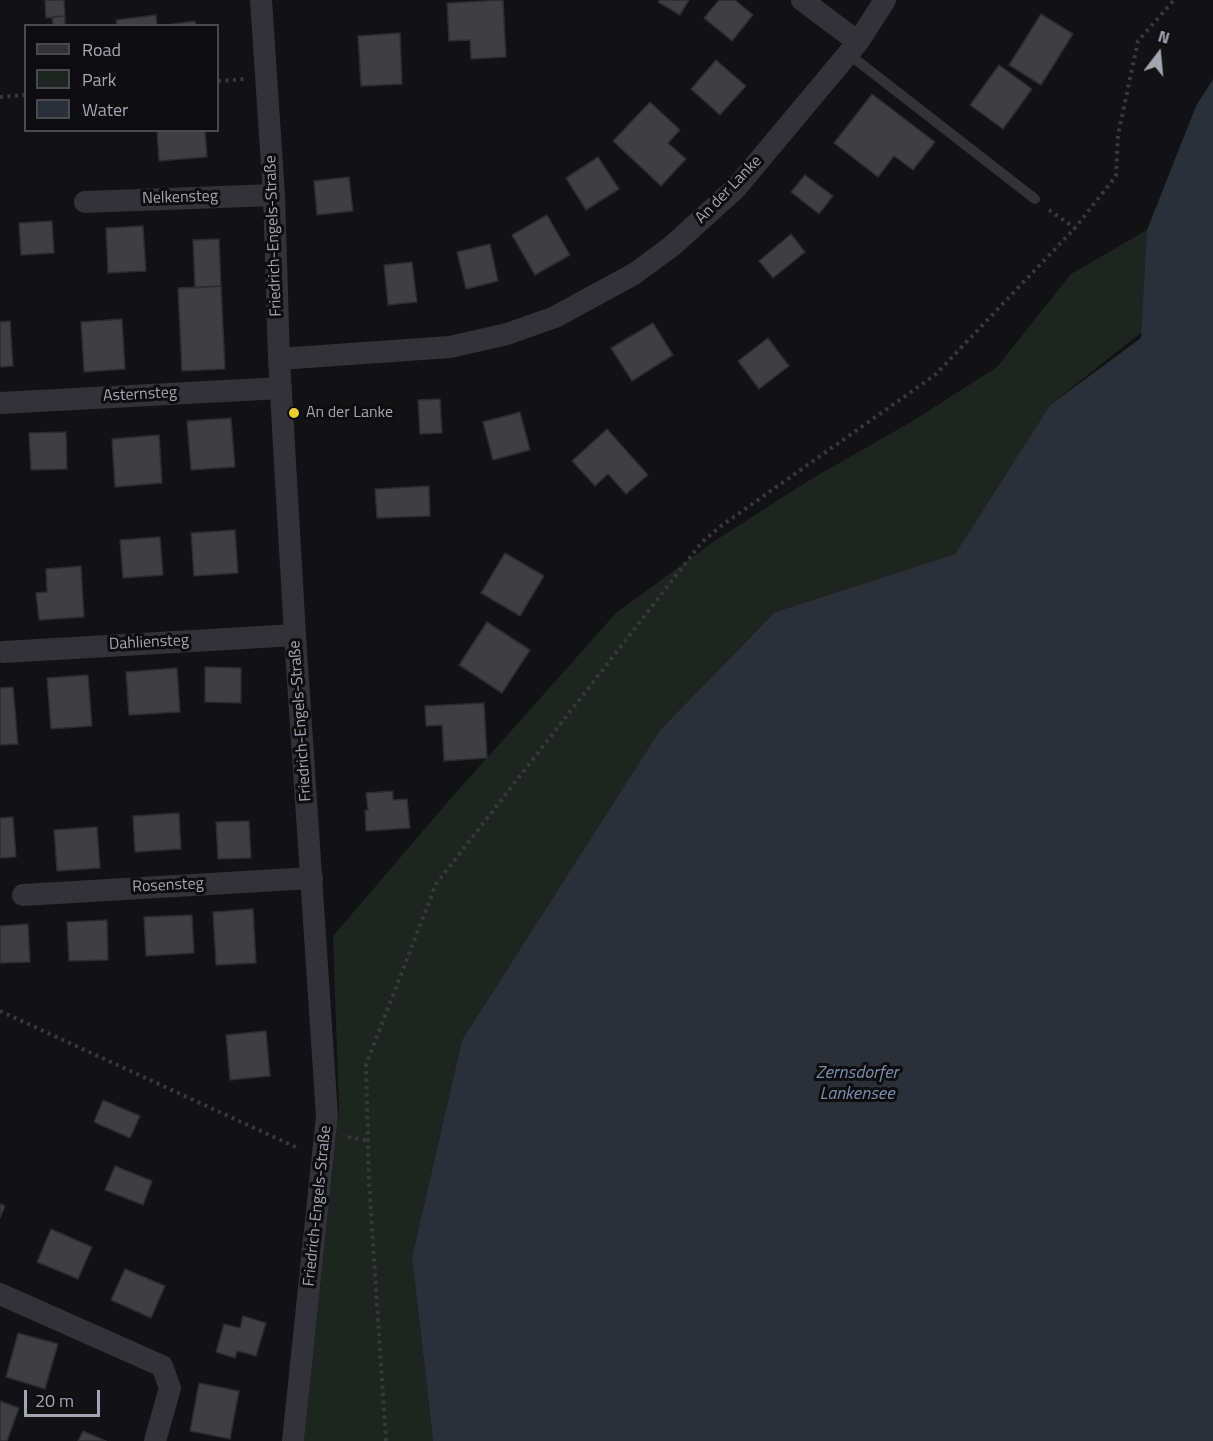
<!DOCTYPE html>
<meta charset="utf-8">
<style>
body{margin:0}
#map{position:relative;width:1213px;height:1441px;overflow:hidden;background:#121113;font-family:"Titillium Web",sans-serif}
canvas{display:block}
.legend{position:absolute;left:24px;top:24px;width:195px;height:108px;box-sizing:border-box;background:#0d0c0e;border:2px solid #494950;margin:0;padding:8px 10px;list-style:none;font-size:18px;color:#a3a5b3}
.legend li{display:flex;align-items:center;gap:12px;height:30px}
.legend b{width:30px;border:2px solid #494950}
.north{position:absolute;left:1129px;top:24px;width:60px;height:60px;-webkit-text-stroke:4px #0d0c0e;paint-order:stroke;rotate:16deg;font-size:16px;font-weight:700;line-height:24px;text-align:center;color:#a3a5b3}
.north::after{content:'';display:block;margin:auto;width:21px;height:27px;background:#a3a5b3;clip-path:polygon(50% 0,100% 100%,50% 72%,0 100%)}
.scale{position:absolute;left:24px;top:1390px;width:76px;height:27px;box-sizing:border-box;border:3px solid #a3a5b3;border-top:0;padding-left:8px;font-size:18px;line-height:21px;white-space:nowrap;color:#a3a5b3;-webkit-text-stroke:4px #0d0c0e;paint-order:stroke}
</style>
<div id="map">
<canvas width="1213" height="1441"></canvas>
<ul class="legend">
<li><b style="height:8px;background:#333238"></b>Road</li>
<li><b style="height:16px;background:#1e2520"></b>Park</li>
<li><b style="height:16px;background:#2a2f38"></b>Water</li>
</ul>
<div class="north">N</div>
<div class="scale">20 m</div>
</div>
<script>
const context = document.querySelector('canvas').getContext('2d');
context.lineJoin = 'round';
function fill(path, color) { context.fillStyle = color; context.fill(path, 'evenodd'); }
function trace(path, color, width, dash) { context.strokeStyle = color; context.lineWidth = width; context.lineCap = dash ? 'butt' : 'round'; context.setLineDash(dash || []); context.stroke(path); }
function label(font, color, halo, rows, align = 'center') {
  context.font = font + ' "Titillium Web",sans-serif'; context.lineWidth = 6; context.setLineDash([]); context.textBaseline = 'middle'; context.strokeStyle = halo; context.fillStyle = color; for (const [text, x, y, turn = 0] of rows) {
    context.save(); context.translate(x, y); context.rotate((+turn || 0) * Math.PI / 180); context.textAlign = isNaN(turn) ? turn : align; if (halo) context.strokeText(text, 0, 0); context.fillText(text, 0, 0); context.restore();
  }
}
const green = new Path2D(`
 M1147,230v98l-97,77 -95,149 -180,58 -115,118 -198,310 -50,217 21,184h-129l35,-331 -6,-174 113,-132 170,-191 97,-71 95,-61 103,-59 86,-55 74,-93z`);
const water = new Path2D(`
 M1213,79v1362h-780l-21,-184 50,-217 198,-310 115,-118 180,-58 95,-149 91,-67 6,-108 49,-124z`);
const building = new Path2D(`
 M45,0h19l1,16 -19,2z
 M503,0l3,57 -35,2 -1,-19 -21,1 -2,-38z
 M660,0h29l-9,15 -22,-13z
 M719,0h16l18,15 -21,26 -28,-23z
 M1041,14l32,20 -32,51 -32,-20z
 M156,15l1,11h-40l-1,-6z
 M65,16v10h-12l-1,-9z
 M195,21l1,5h-37z
 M400,33l2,51 -41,2 -3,-50z
 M716,60l30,26 -26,29 -29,-26z
 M999,65l33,24 -29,40 -33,-24z
 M872,94l63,48 -22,28 -19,-14 -16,21 -44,-34z
 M650,102l30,28 -12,13 18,16 -25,27 -48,-45z
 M157,130h48l2,27 -48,4z
 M598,157l21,32 -33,21 -20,-32z
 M805,175l28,21 -14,18 -28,-22z
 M349,177l4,34 -36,4 -3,-34z
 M547,215l23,40 -35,20 -23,-40z
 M52,221l2,32 -33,2 -2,-32z
 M143,226l3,45 -38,2 -2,-45z
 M791,234l14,18 -32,26 -14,-17z
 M219,239l2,47 -26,2 -2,-48z
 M490,244l8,37 -32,8 -9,-37z
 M412,262l5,40 -29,3 -4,-40z
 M221,286l4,83 -43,2 -4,-83z
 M122,319l3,50 -41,3 -3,-50z
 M10,321l3,45 -13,1v-45z
 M653,323l20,32 -41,26 -21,-33z
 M768,338l21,28 -30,23 -21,-28z
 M440,399l2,34 -22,1 -2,-34z
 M520,412l10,38 -37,10 -10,-38z
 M231,418l4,49 -44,3 -4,-49z
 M607,429l41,46 -22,19 -18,-20 -13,12 -23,-25z
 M66,432l1,37 -36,1 -2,-37z
 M159,435l3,48 -47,4 -3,-48z
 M429,486l1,30 -53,2 -2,-29z
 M235,530l3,43 -44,3 -3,-43z
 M160,537l3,38 -40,3 -3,-38z
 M505,553l39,23 -24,40 -39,-23z
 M81,566l3,51 -45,3 -3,-27 11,-1 -1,-23z
 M487,622l43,28 -28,43 -43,-28z
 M205,667l36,1v35l-36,-1z
 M177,668l3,44 -51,3 -3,-43z
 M88,675l4,51 -41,3 -4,-51z
 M13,687l5,57 -18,1v-57z
 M484,703l3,55 -43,3 -2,-36 -16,1 -1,-20z
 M393,791v9l14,-1 3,29 -44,3 -1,-21h3l-2,-17z
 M179,813l2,36 -46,3 -2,-36z
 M13,817l3,40 -16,1v-40z
 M249,821l2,37 -33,1 -2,-37z
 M97,827l3,41 -43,3 -3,-41z
 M253,909l3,54 -40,2 -3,-53z
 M192,915l2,38 -48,3 -2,-39z
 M107,920l1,40 -39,1 -2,-39z
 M28,924l2,38 -30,1v-37z
 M266,1031l4,45 -40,4 -4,-45z
 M103,1100l37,16 -10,22 -36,-16z
 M115,1166l37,15 -9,24 -38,-15z
 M0,1204l5,2 -5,12z
 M51,1229l41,18 -14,32 -41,-17z
 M125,1269l40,17 -14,32 -40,-18z
 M243,1316l23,7 -10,33 -19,-5 -2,7 -19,-6 8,-28 16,4z
 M18,1333l40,11 -13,45 -39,-12z
 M199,1383l40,8 -9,48 -40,-8z
 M0,1401l19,7 -12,33h-7z
 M83,1431l23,10h-28z`);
const path = new Path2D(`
 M218,81l27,-2
 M0,97l26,-2
 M1049,210l26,18 41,-52 2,-41 20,-94 36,-41
 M0,1011l300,138
 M348,1137l20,4
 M386,1441l-17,-258 -3,-118 70,-181 266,-342 19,-16 214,-151 140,-147`);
const lane = new Path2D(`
 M857,48l-2,11 180,140`);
const street = new Path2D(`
 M261,0l13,195 5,164 16,276 32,481 -34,325
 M802,0l56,42
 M85,202l189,-7
 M279,359l171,-12 57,-13 48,-17 79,-43 38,-28 64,-58 122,-146 27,-42
 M0,403l281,-15
 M4,652l291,-17
 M23,895l289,-17
 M0,1294l162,72 8,22 -15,53`);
const markers = [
 [294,413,6,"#edce2f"]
];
const streetNames = [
 ["An der Lanke",729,190,-46],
 ["Nelkensteg",180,198,-2],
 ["Friedrich-Engels-Straße",274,236,-92],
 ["Asternsteg",140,395,-3],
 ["Dahliensteg",149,643,-3],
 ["Friedrich-Engels-Straße",301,721,-94],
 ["Rosensteg",168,886,-3],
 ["Friedrich-Engels-Straße",318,1206,-84]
];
const poiNames = [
 ["An der Lanke",306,413]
];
const waterNames = [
 ["Zernsdorfer",857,1074],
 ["Lankensee",857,1095]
];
fill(green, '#1e2520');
fill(water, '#2a2f38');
fill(building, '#3e3e43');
trace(building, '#2c2b2f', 1.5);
trace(path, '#38393f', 4, [3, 4.5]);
trace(lane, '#333238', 10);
trace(street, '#333238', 22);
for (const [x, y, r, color] of markers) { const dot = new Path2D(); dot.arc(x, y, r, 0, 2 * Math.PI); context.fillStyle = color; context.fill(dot); trace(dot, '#0d0c0e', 2); }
label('16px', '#a3a5b3', '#0d0c0e', streetNames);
label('16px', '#a3a5b3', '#0d0c0e', poiNames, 'left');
label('italic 18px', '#7a8dae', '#0d0c0e', waterNames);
</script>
